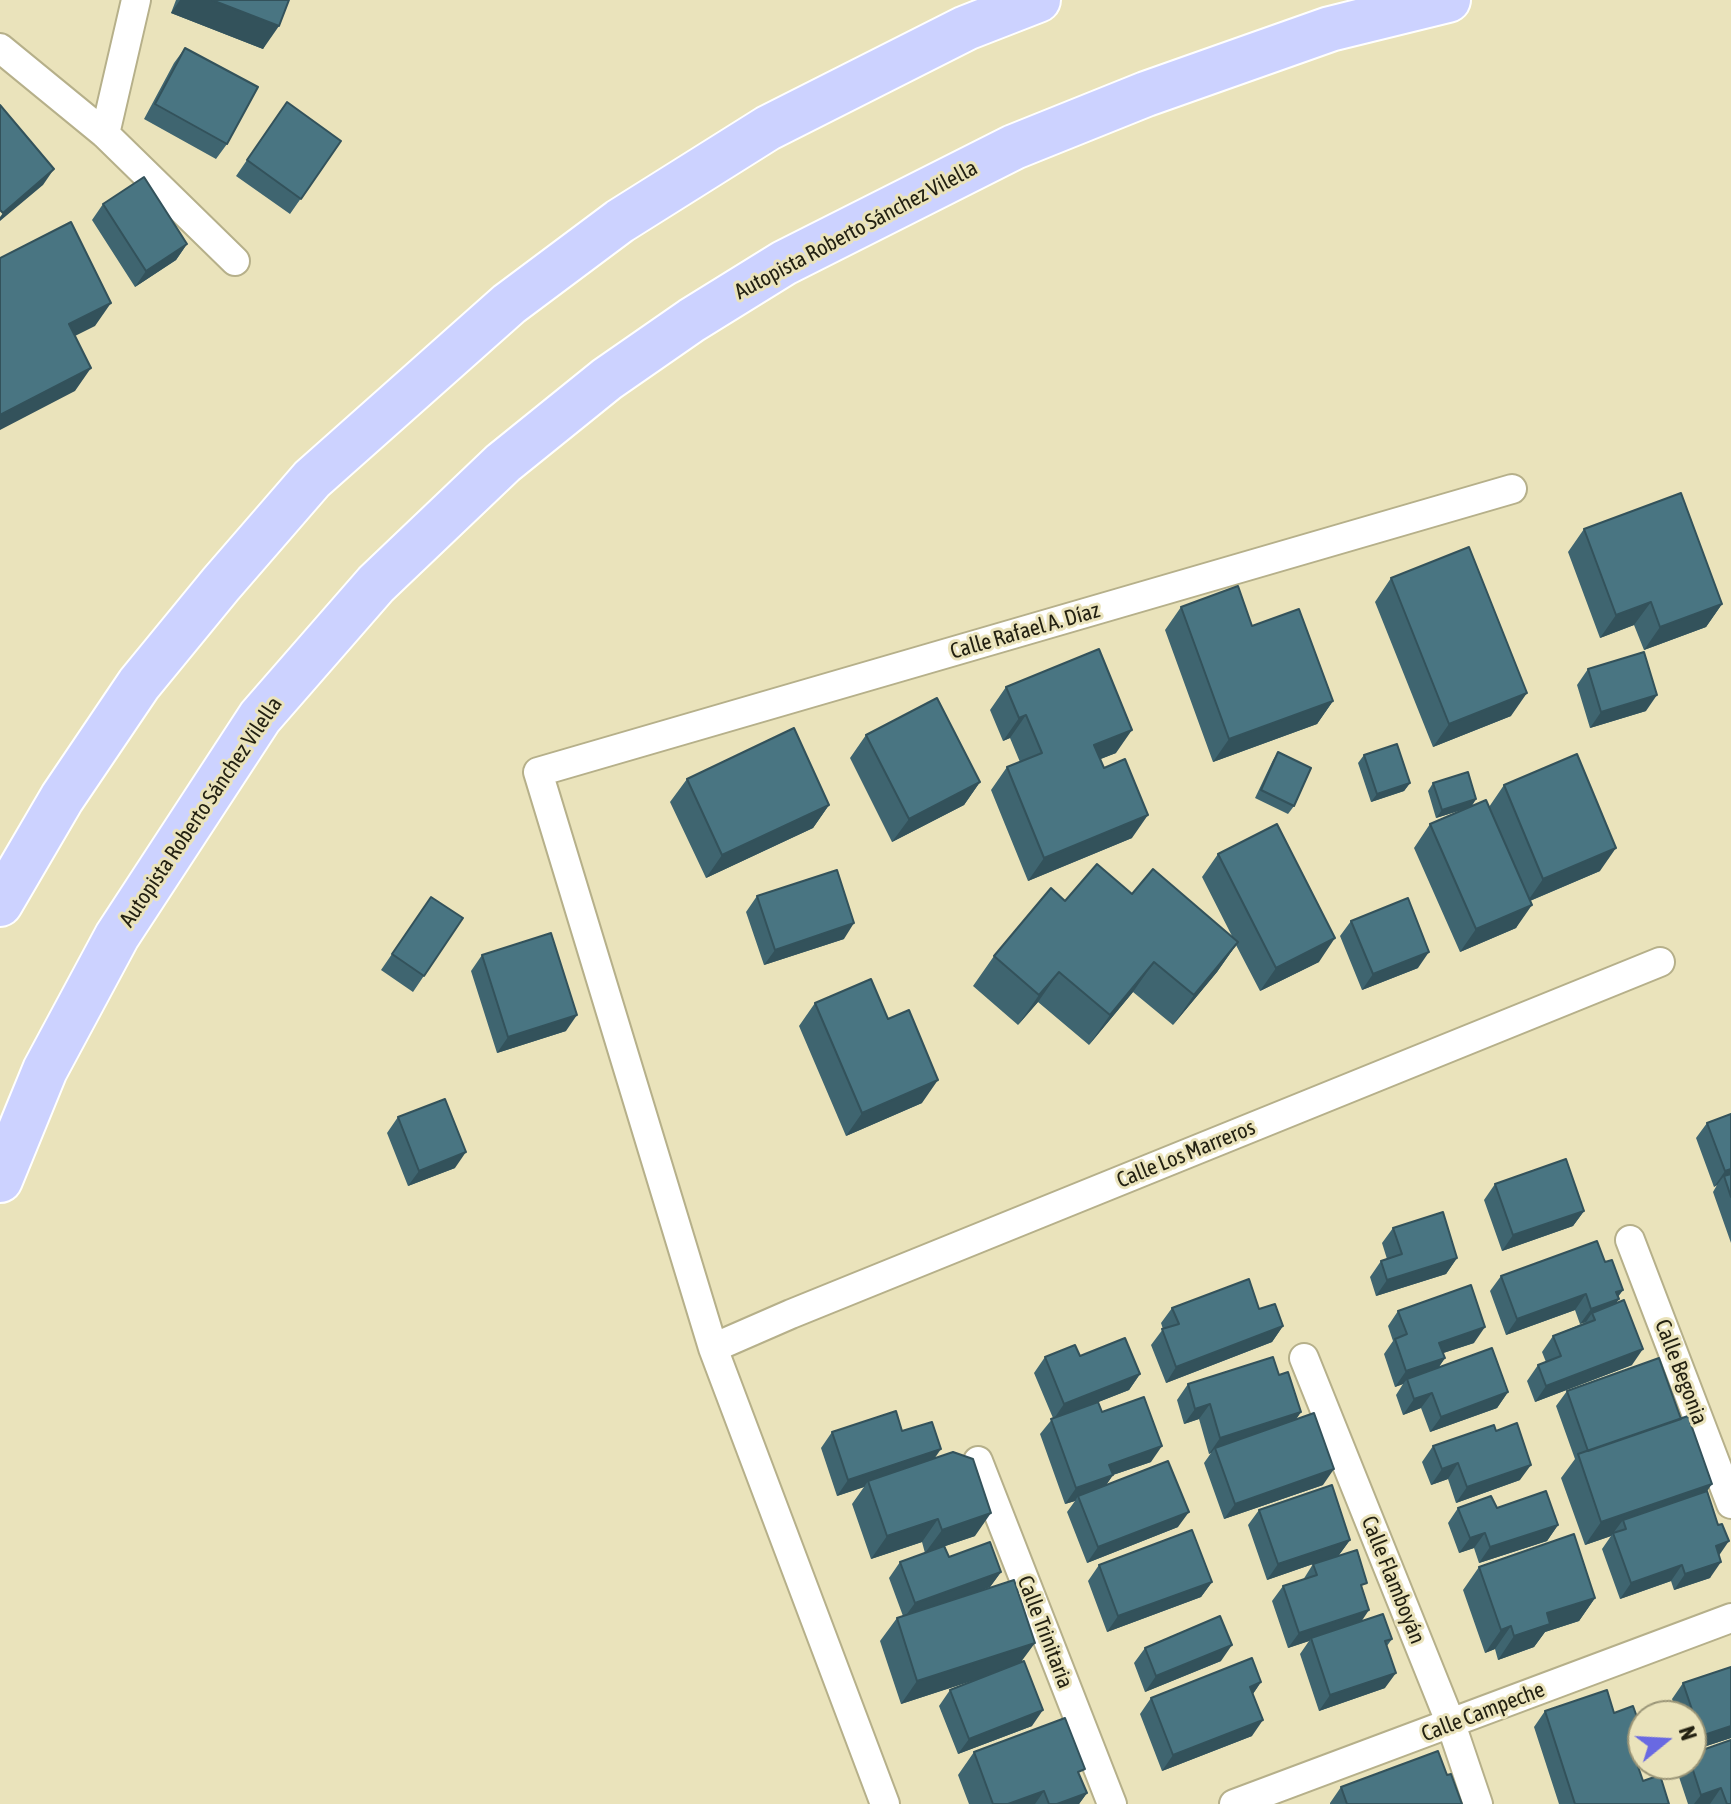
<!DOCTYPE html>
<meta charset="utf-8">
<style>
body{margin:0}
#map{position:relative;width:1731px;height:1804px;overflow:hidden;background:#eae3bb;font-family:"Asap Condensed",sans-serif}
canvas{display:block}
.north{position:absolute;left:1627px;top:1700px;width:80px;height:80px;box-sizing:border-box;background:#eae3bb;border:2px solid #9a9577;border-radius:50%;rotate:72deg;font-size:22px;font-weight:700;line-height:32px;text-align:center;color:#232112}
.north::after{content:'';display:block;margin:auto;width:28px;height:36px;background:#6969e2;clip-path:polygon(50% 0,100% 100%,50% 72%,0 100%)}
</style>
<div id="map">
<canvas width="1731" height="1804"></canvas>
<div class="north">N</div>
</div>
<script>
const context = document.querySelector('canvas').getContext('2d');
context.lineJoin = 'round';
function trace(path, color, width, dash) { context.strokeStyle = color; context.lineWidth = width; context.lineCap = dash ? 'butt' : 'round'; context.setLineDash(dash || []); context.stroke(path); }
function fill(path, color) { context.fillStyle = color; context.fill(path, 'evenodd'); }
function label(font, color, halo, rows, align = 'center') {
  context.font = font + ' "Asap Condensed",sans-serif'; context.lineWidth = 6; context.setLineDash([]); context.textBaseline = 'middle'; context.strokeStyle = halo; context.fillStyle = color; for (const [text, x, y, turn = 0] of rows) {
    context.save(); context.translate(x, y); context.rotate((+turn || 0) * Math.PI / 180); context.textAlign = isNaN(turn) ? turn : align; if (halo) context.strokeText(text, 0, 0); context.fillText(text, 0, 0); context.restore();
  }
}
const street = new Path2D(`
 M0,48l105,86 130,127
 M105,134l31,-134
 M1630,1240l101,264
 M713,1348l78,-34 869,-352
 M1304,1358l147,366 27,80
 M978,1461l134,343
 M885,1804l-172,-456 -175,-576 974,-283
 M1234,1804l497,-186`);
const highway = new Path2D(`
 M0,904l62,-106 77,-114 82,-100 91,-105 197,-175 111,-83 148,-93 198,-100 72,-28
 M0,1180l45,-110 72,-134 143,-219 116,-133 127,-121 104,-84 85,-59 92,-57 230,-116 132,-53 184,-65 118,-29`);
const wall = new Path2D(`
 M176,0h113l-26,49 -92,-36z
 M185,48l42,96 -11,15 -72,-40 30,-56z
 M287,102l54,39 -51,73 -54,-38z
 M103,204l84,40 -11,16 -41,27 -43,-67z
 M1584,529l138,75 -16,23 -62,23 -10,-25 -34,13 -32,-86z
 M1391,578l120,138 -78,31 -58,-145z
 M1181,607l71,19 81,75 -16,23 -104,38 -48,-132z
 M1588,669l58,42 -56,17 -13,-43z
 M1006,687l110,66 -16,6 32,79 -104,43 -37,-91 16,-23 13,-5 -10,-24 -7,3 -13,-31z
 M866,735l114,47 -16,23 -72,37 -42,-84z
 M1278,752l16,54 -6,8 -33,-16 18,-38z
 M1364,755l46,28 -6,8 -33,11 -13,-39z
 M687,779l142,26 -16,23 -107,50 -36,-76z
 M1433,783l43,16 -5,8 -35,11 -8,-27z
 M1504,785l96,86 -70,30 -14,27 -56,24 -46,-104 16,-24 59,-17z
 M1218,854l101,108 -59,29 -24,-46 -19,27 -44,53 -40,-33 -44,53 -51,-43 -20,23 -45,-39 21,-30 71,-55 67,-7 100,42 -30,-59z
 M757,896l87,43 -80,26 -18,-53z
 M431,897l32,21 -50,74 -32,-22z
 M1351,921l67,47 -56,22 -22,-54z
 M482,955l84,76 -69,22 -26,-82z
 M815,1003l73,16 34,84 -76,33 -47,-110z
 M1731,1114v129l-18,-51 4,-7 -3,2 -18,-49 11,-15z
 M398,1117l57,51 -47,18 -21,-53z
 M1495,1184l89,27 -11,15 -71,25 -18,-51z
 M1393,1228l64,30 -11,16 -70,22 -6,-19 11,-16 6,-2 -5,-16z
 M1605,1262l18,28 -5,7 -3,7 17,61 -97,37 -8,-21 11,-16 8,-3 -4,-10 11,-16 33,-14 -6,2 -5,-14 -69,25 -16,-44 11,-15z
 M1172,1308l87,1 24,17 -11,16 -106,41 -15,-38 12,-16 -2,-6z
 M1398,1311l76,32 -31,10 2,5 -7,10 70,24 -11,16 -67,24 -9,-24 -18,7 -7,-20 7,-11 -8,3 -11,-33 9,-13 -5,-15z
 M1080,1356l60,18 -11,16 -31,12 4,10 49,50 -38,13 -7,10 72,42 -91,36 -20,-51 8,-11 -10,3 -25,-70 13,-16 -19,-45 11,-16z
 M1279,1375l22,37 -5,7 27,66 -99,34 -20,-56 7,-10 -2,1 -10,-35 -15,5 -7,-24 11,-16z
 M1567,1391l140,100 12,64 -9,23 -36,12 -3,-9 -51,18 -18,-50 9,-13 -26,9 -24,-67 14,-19 -19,-53z
 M902,1431l33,27 40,78 -30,10 4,11 52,15 -11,15 -24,9 55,67 11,63 -74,28 -19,-48 11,-16 33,-13 -82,27 -21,-63 17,-23 6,-2 -14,-38 11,-16 25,-9 -3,-11 -51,17 -19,-55 12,-17 -27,9 -16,-48 11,-16z
 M1496,1431l24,49 -64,23 -8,-24 -17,6 -9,-23 11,-16z
 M1458,1508h39l61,17 -11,16 -68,22 -5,-15 -15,5 -11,-30z
 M1259,1510l91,30 -11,15 24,34 -2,32 31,18 -5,7 -2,42 -66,23 -19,-57 9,-13 -21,7 -16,-47 11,-15 20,-6 10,-16 -46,16 -19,-55z
 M1099,1565l113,17 -11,15 -94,35 -19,-51z
 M1479,1567l116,31 -16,23 -34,11 -11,15 -36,13 -3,-11 -10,4 -22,-63z
 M1145,1648l76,13 -76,31 -11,-29z
 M1731,1667v71l-40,13v-35h-13l-6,-17 11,-16z
 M1261,1682l-8,12 -1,42 -90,35 -22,-57 11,-16z
 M1545,1711l69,2 29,21v15l-8,11 8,21 26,23h-110l-25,-77z
 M1731,1740v64h-43l-11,-33 4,-7h10z
 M974,1752l106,24 7,17 -8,11h-110l-11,-29z
 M1447,1775l15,29h-132v-1l11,-16z`);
const shadedWall = new Path2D(`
 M180,0h32l67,26 -16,23 -92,-36z
 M54,169l-11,16 -43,36v-4l3,-4z
 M187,244l-11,16 -41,27 11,-16z
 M111,303l-16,23 -42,21 16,-23z
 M91,368l-16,23 -75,39v-15z
 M1651,602l-17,23 -34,13 16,-23z
 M1722,604l-16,23 -62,23 16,-23z
 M1527,693l-16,23 -78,31 16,-23z
 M1657,695l-11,16 -56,17 11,-16z
 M1333,701l-16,23 -104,38 16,-23z
 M1026,715l-16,23 -7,3 16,-23z
 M1132,730l-16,23 -38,15 16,-23z
 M980,782l-16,23 -72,37 17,-23z
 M1410,783l-6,8 -33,11 6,-8z
 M1476,799l-5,8 -35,11 6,-8z
 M829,805l-16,23 -107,50 16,-23z
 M1148,815l-16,23 -104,43 16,-23z
 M1616,848l-16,23 -73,31 16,-23z
 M1532,905l-16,23 -56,24 16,-23z
 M854,923l-10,16 -80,26 11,-15z
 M1335,938l-16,24 -59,29 16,-23z
 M1238,942l-21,30 -44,53 21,-30z
 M1429,952l-11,16 -56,22 11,-16z
 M1154,962l-21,30 -44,53 21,-30z
 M1059,972l-21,30 -20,23 21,-30z
 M577,1015l-11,16 -69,22 11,-16z
 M938,1080l-16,23 -76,33 16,-23z
 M466,1152l-11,16 -47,18 11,-15z
 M1731,1169v11l-7,-4 -7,9 -3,2 11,-16z
 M1584,1211l-11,15 -71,25 11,-16z
 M1457,1258l-11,16 -70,22 11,-16z
 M1623,1290l-8,10 4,-1 -11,16 -16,-2 -6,9 -6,2 11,-15 25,-17z
 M1586,1294l-11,16 -69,25 11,-16z
 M1283,1326l-11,16 -106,41 10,-16z
 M1485,1327l-11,16 -46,15 11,-15z
 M1643,1349l-11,16 -97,37 11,-16z
 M1445,1358l-11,16 -27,5 -4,5 -8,3 11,-16z
 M1140,1374l-11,16 -76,30 11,-16z
 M1508,1392l-11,16 -67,24 11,-15z
 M1432,1393l-11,15 -18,7 11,-16z
 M1210,1404l-11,15 -15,5 11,-15z
 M1301,1412l-11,16 -75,20 -4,5 -2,1 11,-16z
 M1162,1446l-11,16 -53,18 11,-15z
 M941,1449l-11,16 -62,16 -4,6 -27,9 11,-16z
 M1458,1463l-10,16 -17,6 11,-16z
 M1531,1465l-11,15 -64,23 11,-16z
 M1334,1469l-11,16 -99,34 11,-15z
 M1113,1475l-11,16 -24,5 -3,5 -10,3 11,-16z
 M1712,1484l-16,23 -70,22 -3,-9 -12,16 -26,9 16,-23z
 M1189,1512l-11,15 -91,36 11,-16z
 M991,1513l-16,23 -50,17 17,-23z
 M938,1519l-16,23 -51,17 16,-23z
 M1558,1525l-11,16 -68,22 11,-16z
 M1485,1533l-11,15 -15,5 11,-15z
 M1350,1540l-11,15 -72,25 11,-16z
 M1729,1541l-11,16 -2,-11z
 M1721,1562l-11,16 -36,12 11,-16z
 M1682,1565l-11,16 -51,18 11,-16z
 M1001,1572l-11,15 -86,31 11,-15z
 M1212,1582l-11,15 -94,35 11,-16z
 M1595,1598l-16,23 -34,11 -11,15 -36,13 16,-24 33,-23z
 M1369,1610l-10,15 -48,13 -2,3 -21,7 11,-15z
 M1511,1626l-16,23 -10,4 16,-23z
 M1035,1643l-17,23 -117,38 16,-23z
 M1232,1645l-11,16 -76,31 11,-16z
 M1396,1673l-11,15 -66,23 11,-16z
 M1261,1682l-11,16v-11z
 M1043,1710l-11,16 -74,28 11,-15z
 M1263,1720l-11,16 -90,35 11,-16z
 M1731,1726v12l-40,13 10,-15z
 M1643,1745v4l-8,11 -3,-11z
 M1721,1788l-11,16h-16l7,-9z
 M1044,1791l-9,13h-27z
 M1087,1793l-8,11h-22z`);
const building = new Path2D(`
 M212,0h77l-10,26z
 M185,48l73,39 -31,57 -72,-40z
 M287,102l54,39 -40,58 -54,-39z
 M0,105l54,64 -51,44 -3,-3z
 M144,177l43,67 -41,27 -43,-67z
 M71,222l40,81 -42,21 22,44 -91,47v-157z
 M1681,493l41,111 -62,23 -9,-25 -35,13 -32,-86z
 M1469,547l58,146 -78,31 -58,-146z
 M1238,586l14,40 47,-17 34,92 -104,38 -48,-132z
 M1099,649l33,81 -38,15 10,23 21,-9 23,56 -104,43 -37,-91 35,-14 -16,-38 -7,3 -13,-31z
 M1644,652l13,43 -56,17 -13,-43z
 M937,698l43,84 -71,37 -43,-84z
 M794,728l35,77 -107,50 -35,-76z
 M1397,744l13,39 -33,11 -13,-39z
 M1278,752l33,16 -17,38 -33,-16z
 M1577,754l39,94 -73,31 -39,-94z
 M1468,772l8,27 -34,11 -9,-27z
 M1486,800l46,105 -56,24 -46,-105z
 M1277,824l58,114 -59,30 -58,-114z
 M1097,864l35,30 21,-25 85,73 -44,53 -40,-33 -44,53 -51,-43 -20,23 -45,-39 57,-68 14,13z
 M837,870l17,53 -79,27 -18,-54z
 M431,897l32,21 -39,58 -32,-22z
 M1408,898l21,54 -56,22 -22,-53z
 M551,933l26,82 -69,22 -26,-82z
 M871,979l17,40 21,-9 29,70 -76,33 -47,-110z
 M445,1099l21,53 -47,19 -21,-54z
 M1731,1114v55l-6,2 -18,-48z
 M1566,1159l18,52 -71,24 -18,-51z
 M1731,1174v23l-7,-21z
 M1443,1212l14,46 -70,22 -6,-19 21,-7 -9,-26z
 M1597,1241l8,21 7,-2 11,30 -7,2 3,7 -28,10 -5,-15 -69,25 -16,-43z
 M1249,1279l10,30 16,-5 8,22 -107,41 -14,-38 17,-5 -7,-16z
 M1471,1285l14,42 -46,16 6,15 -39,13 -11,-32 12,-5 -9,-23z
 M1624,1300l19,49 -97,37 -8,-21 23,-9 -8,-20 42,-16 -3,-7z
 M1125,1338l15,36 -76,30 -19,-47 30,-12 5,11z
 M1492,1348l16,44 -67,25 -9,-24 -18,6 -7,-20z
 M1273,1357l6,18 9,-3 13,40 -81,26 -10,-34 -15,5 -7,-25z
 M1659,1358l22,61 -93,32 -21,-60z
 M1144,1397l18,49 -53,19 4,10 -37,13 -25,-69 47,-17 4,10z
 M896,1411l6,20 30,-9 9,27 -93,31 -16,-48z
 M1314,1413l20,56 -99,35 -20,-56z
 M1688,1416l24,68 -111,38 -23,-68z
 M1517,1423l14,42 -64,22 -9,-24 -16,6 -9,-23 61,-21 2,6z
 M953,1452l20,7 18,54 -49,17 -4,-11 -51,17 -19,-55z
 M1168,1461l21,51 -91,35 -20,-51z
 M1332,1485l18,55 -72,24 -19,-54z
 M1546,1491l12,34 -68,22 -5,-14 -15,5 -12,-30 33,-12 6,12z
 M1707,1491l11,34 4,-1 7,17 -13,5 5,16 -36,12 -3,-9 -51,18 -18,-50 13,-4 -3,-9z
 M1192,1530l20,52 -94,34 -19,-51z
 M1574,1534l21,64 -48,15 3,11 -36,12 -3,-10 -10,4 -22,-63z
 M990,1542l11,30 -86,31 -15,-41 44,-16 5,11z
 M1357,1550l10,33 -6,2 8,25 -70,23 -16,-47 34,-11 -4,-11z
 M1014,1580l21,63 -118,38 -20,-63z
 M1383,1614l9,25 -7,2 11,32 -66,22 -19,-57z
 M1220,1616l12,29 -76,31 -11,-28z
 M1252,1658l9,24 -11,5 13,33 -90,35 -22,-57z
 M1024,1661l19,49 -74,29 -19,-49z
 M1731,1667v59l-30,10 -18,-53z
 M1607,1690l7,23 19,-7 10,28v11l-11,4 11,32 17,-6 9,29h-94l-30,-93z
 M1065,1718l20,51 -7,3 9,21 -30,11h-8l-5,-13 -36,13h-15l-19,-52z
 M1731,1740v64h-4l-6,-16 -20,7 -10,-31v-10z
 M1438,1751l9,24 4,-1 11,30h-115l-6,-17z`);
const streetNames = [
 ["Autopista Roberto Sánchez Vilella",856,230,-28],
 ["Calle Rafael A. Díaz",1025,631,-16],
 ["Autopista Roberto Sánchez Vilella",201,812,-56],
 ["Calle Los Marreros",1186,1154,-22],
 ["Calle Begonia",1681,1372,69],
 ["Calle Flamboyán",1393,1580,68],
 ["Calle Trinitaria",1045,1632,69],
 ["Calle Campeche",1483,1712,-21]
];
trace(street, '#b6b08a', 32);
trace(highway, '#fff', 48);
trace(street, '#fff', 28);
trace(highway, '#ccd2ff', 44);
fill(wall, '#3f6570');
fill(shadedWall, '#33525b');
fill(building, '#497582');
trace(building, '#33525b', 2);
label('22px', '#232112', '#eae3bb', streetNames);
</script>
